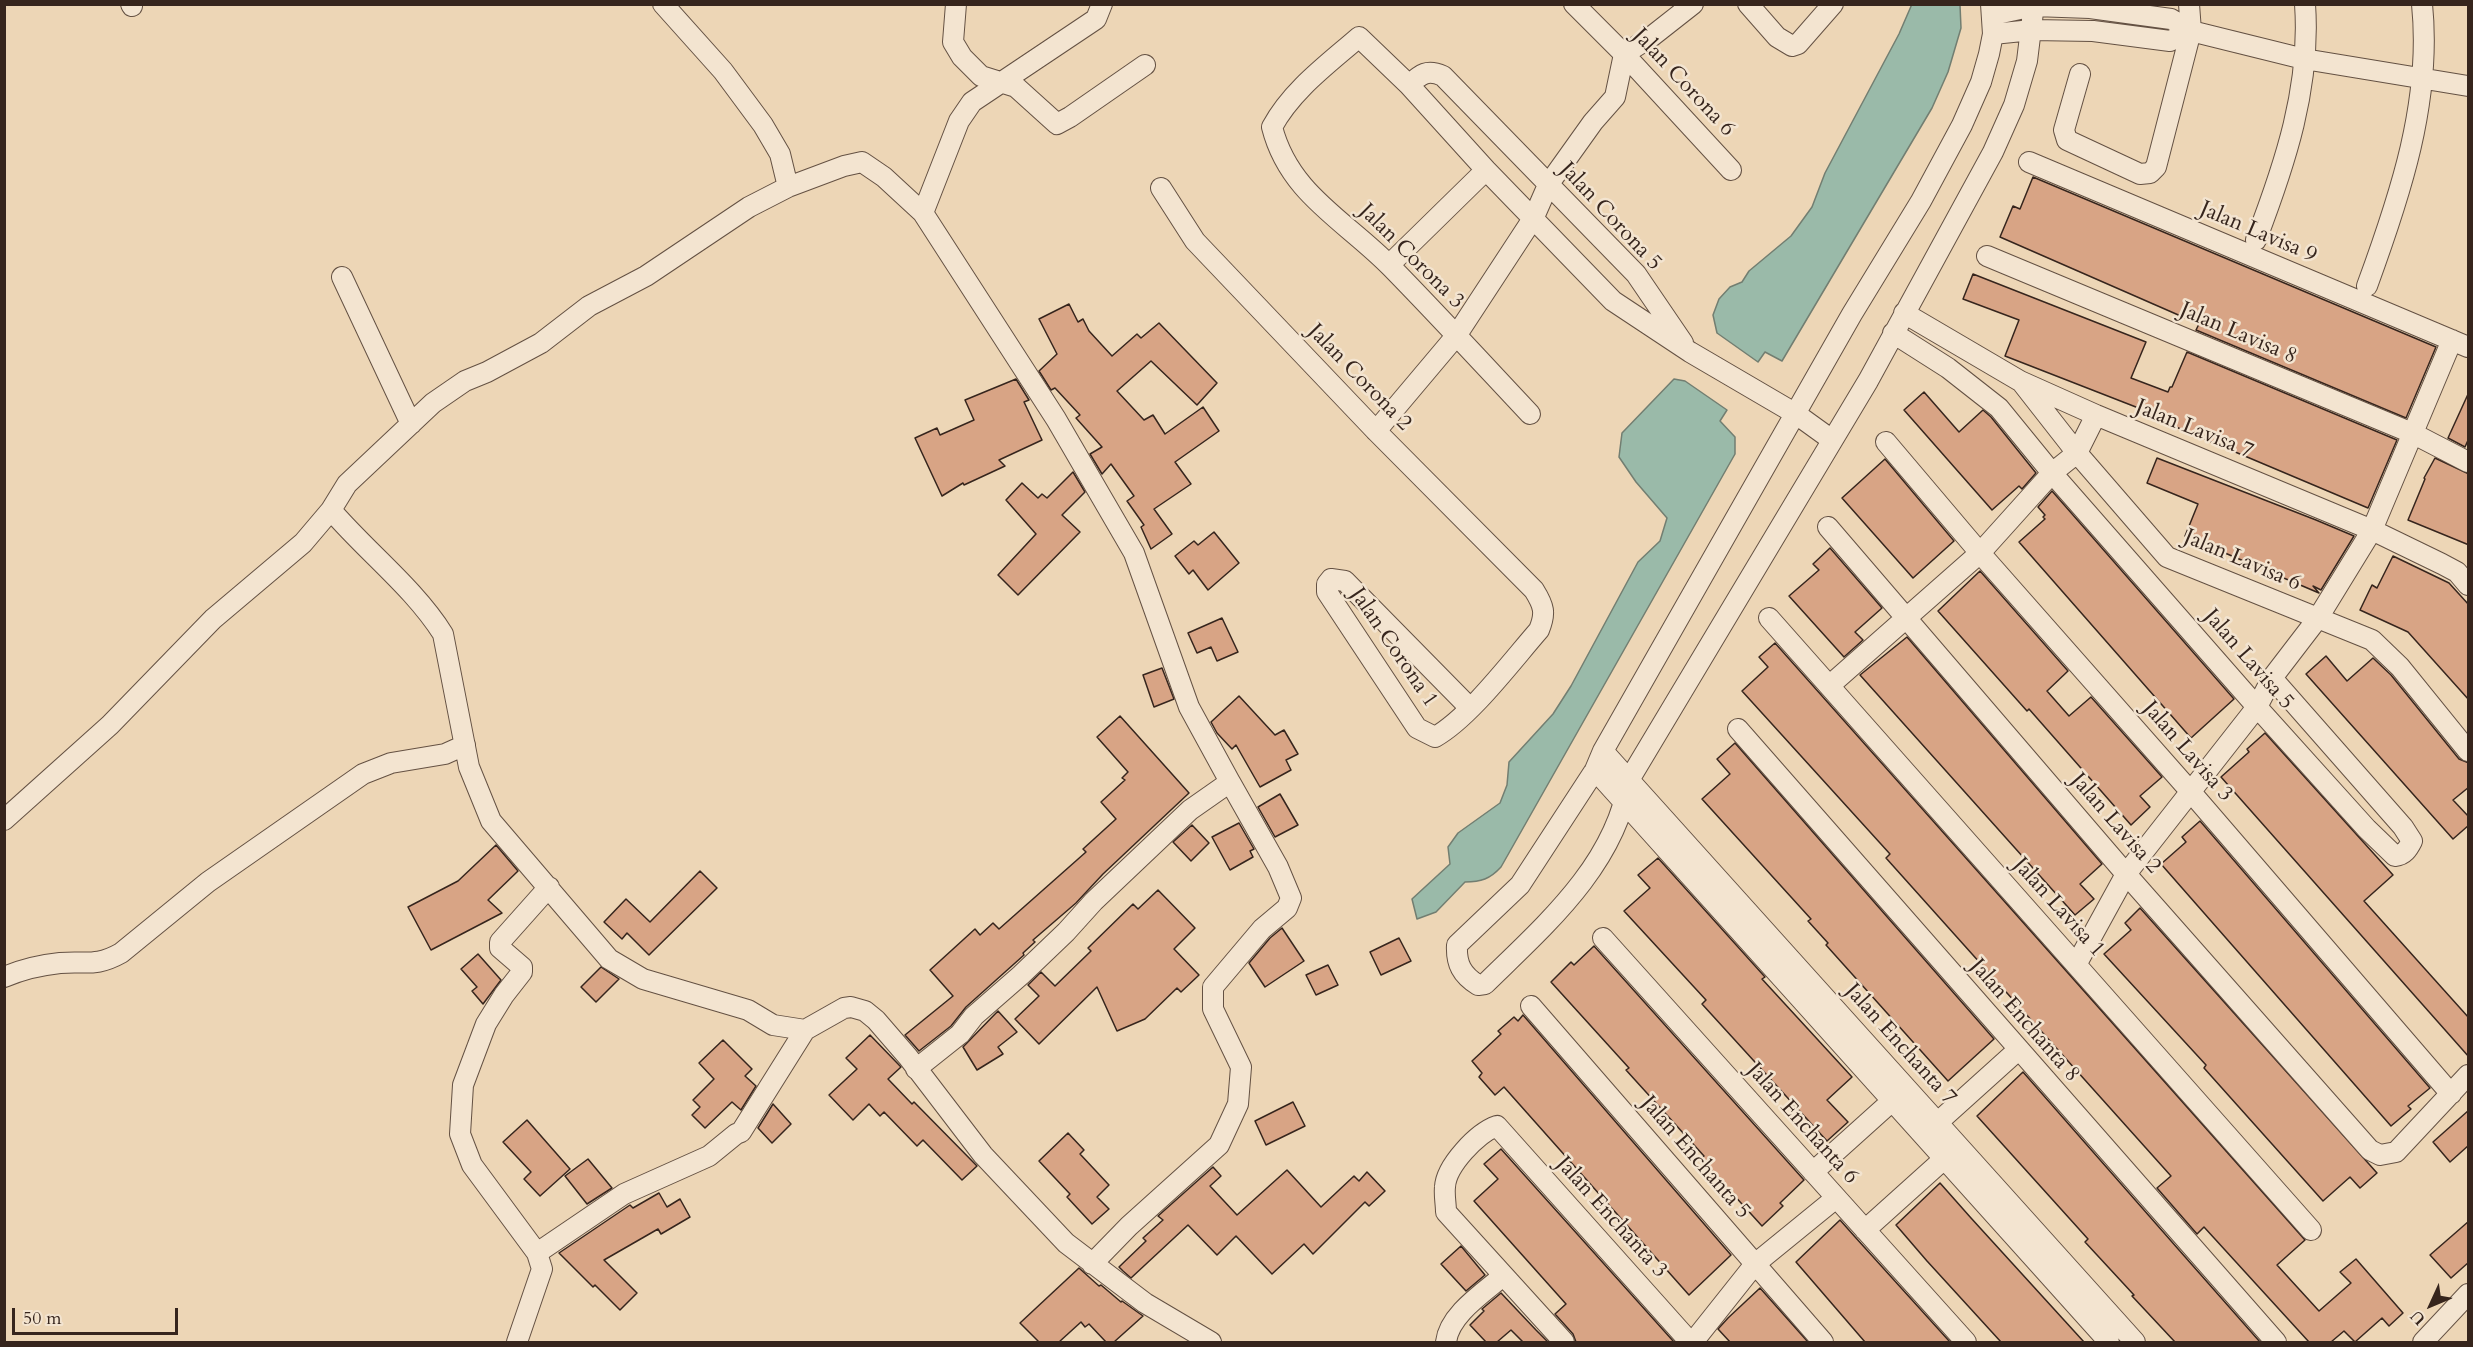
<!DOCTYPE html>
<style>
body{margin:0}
#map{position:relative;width:2473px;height:1347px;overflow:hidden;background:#edd6b6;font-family:Cardo,serif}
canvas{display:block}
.frame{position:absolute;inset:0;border:6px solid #36251d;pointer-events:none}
.north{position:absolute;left:2401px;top:1275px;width:60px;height:60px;-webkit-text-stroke:4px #f3e4d0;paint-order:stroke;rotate:226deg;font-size:16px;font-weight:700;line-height:24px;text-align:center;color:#36251d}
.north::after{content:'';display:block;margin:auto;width:21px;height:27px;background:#36251d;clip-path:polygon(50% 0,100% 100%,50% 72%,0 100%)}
.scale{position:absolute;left:12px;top:1308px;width:166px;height:27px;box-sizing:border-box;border:3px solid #36251d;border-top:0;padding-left:8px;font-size:18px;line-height:21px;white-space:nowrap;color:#36251d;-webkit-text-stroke:4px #f3e4d0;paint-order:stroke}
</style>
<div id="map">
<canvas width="2473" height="1347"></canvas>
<div class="frame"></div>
<div class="north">U</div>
<div class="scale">50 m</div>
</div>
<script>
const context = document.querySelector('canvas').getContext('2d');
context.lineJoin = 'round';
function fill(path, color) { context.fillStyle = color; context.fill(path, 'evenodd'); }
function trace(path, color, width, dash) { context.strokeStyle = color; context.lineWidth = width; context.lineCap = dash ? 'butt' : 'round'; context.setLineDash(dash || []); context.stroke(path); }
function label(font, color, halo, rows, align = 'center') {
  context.font = font + ' Cardo,serif'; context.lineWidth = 5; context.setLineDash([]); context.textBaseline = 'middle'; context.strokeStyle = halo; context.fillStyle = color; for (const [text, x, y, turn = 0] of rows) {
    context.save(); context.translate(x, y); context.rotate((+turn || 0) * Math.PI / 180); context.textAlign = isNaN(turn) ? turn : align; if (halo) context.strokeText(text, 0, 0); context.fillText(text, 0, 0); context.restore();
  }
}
const water = new Path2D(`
 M1912,4l48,1 1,23 -13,44 -16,36 -150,253 -17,-9 -7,10 -41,-29 -4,-18 6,-16 11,-12 12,-5 7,-11 42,-35 21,-29 13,-34 74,-139z
 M1674,379l11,2 42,29 -7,11 15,16v17l-234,413c-11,12 -20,15 -36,15l-29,30 -19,7 -5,-20 38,-35 -2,-17 10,-14 42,-30 7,-18 2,-23 44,-48 18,-28 67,-124 22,-21 7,-23 -31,-36 -17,-25 3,-24z`);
const building = new Path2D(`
 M2033,177l403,170 -30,71 -210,-88 3,-6 -199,-87 13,-31 7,3z
 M1973,274l173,68 -15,36 37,14 2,-5h2l15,-35 210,88 -29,68 -211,-89 2,-3 -154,-60 14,-36 -56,-21z
 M1069,304l9,18 5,-3 6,12 23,25 25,-22 4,4 18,-15 58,60 -20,22 -46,-44 -34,30 27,29 9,-5 12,19 38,-27 16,24 -44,31 16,22 -37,25 18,25 -21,15 -10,-22 3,-2 -17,-24 7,-5 -23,-32 -9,10 -12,-20 12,-7 -26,-29 4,-3 -25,-27 -4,2 -12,-19 18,-17 -18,-35z
 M1016,379l13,21 -5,2 18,38 -43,20 6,6 -41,19 -1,-2 -21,13 -27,-58 22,-10 3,7 34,-15 -9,-20z
 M1924,392l35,40 24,-22 8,7 45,56 -14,16 -3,-3 -27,24 -88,-100z
 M2469,392v46l-4,9 -17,-9z
 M2157,458l159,62 38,16 -33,54 -8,-4 6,7 -134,-57 13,-32 -51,-21z
 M2435,458l34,16v71l-61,-25 17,-41 -1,-1z
 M1885,459l69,82 -41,37 -71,-80z
 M1073,472l12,20 -23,23 18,17 -62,63 -20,-20 38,-41 -30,-34 16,-17 16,15 4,-4 5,4z
 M2052,491l182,208 -43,39 -172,-196 26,-23 -2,-2 2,-2 -7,-8z
 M1214,532l25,31 -31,27 -15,-20 -4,4 -14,-18 19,-15 4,4z
 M1830,548l52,60 -27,24 8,8 -19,17 -55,-61 30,-26 -6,-6z
 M2393,556l56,27 20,22v95l-61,-68 -48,-22 12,-25 5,3z
 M1980,571l88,100 -21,20 22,25 22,-19 71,80 -22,19 10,11 -19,18 -102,-116 -2,2 -89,-100z
 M1222,618l16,34 -21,9 -6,-14 -14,6 -9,-20z
 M1907,637l195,227 -22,20 14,15 -19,16 -215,-240z
 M1775,643l530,597 -28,25 42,46 32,-28 -11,-11 16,-13 47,54 -14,13 -7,-8 -27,24 -11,-11 -13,11h-22l-105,-115 -7,7 -40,-46 14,-12 -285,-318 4,-4 -148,-163 26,-24 -9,-10z
 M2326,656l21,25 26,-23 18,17 68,84 10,4v24l-16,13 16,17v8l-16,14 -147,-165z
 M1162,668l12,31 -20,8 -11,-32z
 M1239,696l36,39 9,-5 14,24 -12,6 5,10 -31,17 -24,-42 -4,4 -15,-16 -6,-11z
 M1120,716l69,77 -86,81 -27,29 -43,37 2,2 -12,11 1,2 -58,52 -15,19 -32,25 -14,-16 48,-39 -23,-26 45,-41 5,6 13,-12 6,6 87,-77 -3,-3 33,-30 -15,-17 24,-22 -3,-2 6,-6 -31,-35z
 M2265,733l128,142 -29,26 105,117v39l-248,-280 28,-25 -2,-3z
 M1735,743l259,296 -46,42 -122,-136 2,-2 -20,-22 3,-2 -109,-120 28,-25 -13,-15z
 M1280,794l18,31 -23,12 -17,-30z
 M2200,821l230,267 -22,18 3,3 -20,17 -230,-262 25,-22 -4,-5z
 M1239,823l15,26 -4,2 3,6 -23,13 -18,-33z
 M1192,825l17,18 -18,18 -18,-19z
 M496,845l22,26 -30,29 14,13 -71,37 -23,-43 50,-26z
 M1658,858l107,119 -3,2 90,98 -25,23 21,22 -21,19 -125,-137 4,-4 -82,-89 26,-23 -12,-13z
 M700,871l17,17 -68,67 -22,-22 -5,6 -18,-17 22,-23 24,23z
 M1158,890l37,38 -21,21 25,26 -18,17 -4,-4 -32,31 -28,12 -20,-44 -58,57 -24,-25 24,-23 -11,-11 13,-13 14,14 36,-35 -3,-3 45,-44 5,5z
 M2140,908l237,265 -17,15 -10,-11 -27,24 -119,-133 2,-3 -102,-111 27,-24 -6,-7z
 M1282,928l22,33 -39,26 -16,-24 21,-25z
 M1399,938l12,23 -30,14 -11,-23z
 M1594,946l210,234 -24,23 3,3 -21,20 -61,-67 3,-3 -78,-86 3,-2 -78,-86 20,-20 3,3z
 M478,954l23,26 -18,24 -11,-13 5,-4 -16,-18z
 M1328,965l10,20 -22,10 -10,-20z
 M601,967l18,12 -23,23 -15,-15z
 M998,1011l19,21 -19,15 5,7 -26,16 -14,-23z
 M1523,1015l208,240 -42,40 -185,-208 -9,8 -16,-18 3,-4 -10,-12 29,-27 -3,-3 16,-14 4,4z
 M870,1035l31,32 -13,12 24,25 2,-2 63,64 -15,14 -39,-40 -6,6 -33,-34 -4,4 -11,-12 -16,16 -24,-25 28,-26 -11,-11z
 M723,1040l29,29 -7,7 11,10 -15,24 -9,-8 -27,26 -13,-13 8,-8 -7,-7 21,-21 -15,-16z
 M2023,1072l156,178 81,92h-85l-43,-46 2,-1 -49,-53 3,-3 -111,-123z
 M1293,1102l12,24 -39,19 -11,-24z
 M773,1104l18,20 -19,19 -14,-15z
 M2469,1110v35l-19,17 -17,-20z
 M527,1120l43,49 -30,27 -16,-17 7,-7 -28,-30z
 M1068,1133l16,17 -4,4 29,31 -12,12 12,12 -17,15 -25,-27 3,-3 -31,-33z
 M1501,1149l173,193h-98l-3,-8 -18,-20 11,-10 -92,-103 24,-22 -14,-15z
 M588,1159l24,29 -25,16 -22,-28z
 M1213,1167l8,9 -11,10 27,29 50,-45 34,37 33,-31 5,5 8,-9 18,19 -16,15 -4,-4 -52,52 -9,-10 -32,30 -36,-38 -19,19 -29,-30 -57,53 -8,-7 -4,-4 27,-26 -3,-3 20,-18 -5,-4z
 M1940,1183l31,35 113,124h-83l-74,-81 -31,-36z
 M659,1193l8,14 13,-8 10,18 -29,17 -3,-5 -54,31 33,33 -17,17 -25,-25 -2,2 -34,-34 71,-48 3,3z
 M1840,1220l16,18 94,104h-85l-69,-80z
 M2469,1221v41l-18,16 -21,-23z
 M1461,1246l24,29 -19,16 -25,-27z
 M1079,1268l20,18 2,-1 20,17 1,-1 21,15 -29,26h-8l-17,-18 -4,3 -4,-5 -22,20h-20l-19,-19z
 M1760,1288l48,54h-78l-12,-13 10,-11z
 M1501,1293l35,37 12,12h-25l-12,-12 -14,12h-11l-16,-17 14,-14 -2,-2z`);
const minor = new Path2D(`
 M131,4l1,2
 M663,4l60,67 40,54 17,29 8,33
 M956,4l-3,38 9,15 19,19 35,11 41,37 13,-7 75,-52
 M1574,4l50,50 107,116
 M1748,4l29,33 15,9 6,-2 35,-40
 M1991,4l2,30 -4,20 -8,28 -19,43 -41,76 -69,113 -249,437 -8,19 -75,115 -63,60c-1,19 5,30 21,40l7,-1c59,-58 130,-118 144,-204l239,-399 125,-229 21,-47 13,-44 7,-57
 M1992,15l42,-9 56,2 81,11 20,12 113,28 164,27
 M1993,34l39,-4 61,1 77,10 21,-10
 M2080,74l-16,56 3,10 73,34 10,-1 6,-6 35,-136 -2,-27
 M1409,85c12,-11 18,-16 34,-9l193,198 47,69
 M2029,162l439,185
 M1161,188l34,53 181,190 158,159c10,16 12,23 5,40 -28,32 -69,87 -104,107l-18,-9 -90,-136v-8l4,-5 14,2 125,127
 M923,213l36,-92 13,-19 124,-83 6,-15
 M2256,240c29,-76 55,-153 49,-236
 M1987,256l425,177 56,29
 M1389,265l97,-95
 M342,277l69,147
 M2367,286c33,-90 65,-185 55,-282
 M1904,313l116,68 76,34 276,115 70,34 15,8 11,13
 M1893,333l55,35 51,40 53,65 205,234 110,122 28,27c9,-1 13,-7 17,-15l-9,-14 -131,-149
 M2023,384l54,69 90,104 205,83 28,27 68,84
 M1530,414c-46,-49 -92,-99 -139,-147 -46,-47 -102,-73 -119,-140 20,-37 56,-63 87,-90l50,48 77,85 127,131 77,51 106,62 36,26
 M1376,431l80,-95 78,-119 14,-32 45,-63 22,-25 9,-43 27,-17 42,-33
 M1886,442l94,111 210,238 261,303
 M331,510c36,42 83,78 112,124l26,133 22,54 118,138 34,20 105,31 25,15 32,5 39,-22 7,-1 14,4 11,9 32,37 75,98 83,88 79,60 66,39
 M1828,527l298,347 244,276 10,5 16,-3 72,-77
 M1769,618l542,612
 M1829,686l151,-133 72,-80 25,-20 19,-38
 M1738,729l538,613
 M1603,751l532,591
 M1595,770l514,572
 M4,820l106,-95 103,-106 90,-76 28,-33 16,-26 86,-81 32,-22 22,-9 54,-29 48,-37 57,-30 103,-69 39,-20 56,-21 18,-4 22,15 39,36 133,206 78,134 55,154 41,75 -40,28 -96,91 -28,31 -45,43 -47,41 -14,18 -44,35
 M1603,938l363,404
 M2076,965l50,-91 131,-167 15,-29 46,-60 54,-88 80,-190
 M4,977c19,-8 36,-12 56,-14 27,-2 36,4 61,-10l87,-71 155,-108 28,-11 54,-9 20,-9
 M1531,1006l292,336
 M1937,1123l81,-73
 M1813,1172l89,-80
 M1865,1230l89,-80
 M537,1253l87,-59 85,-38 27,-22 5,-2 64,-102
 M1092,1264l37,-38 90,-81 19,-41 3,-37 -28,-58v-22l49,-58 25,-21 4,-10 -13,-31 -48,-85
 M517,1342l25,-73 -5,-16 -65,-88 -12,-31 3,-49 23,-61 18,-29 18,-23v-5l-22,-19v-6l49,-55
 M1446,1342c3,-27 37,-49 57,-66
 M1564,1342l-118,-130c0,-8 -2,-17 -1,-25 1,-21 32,-54 52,-61l193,216
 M1693,1342l62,-78 81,-66
 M2423,1342l45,-48`);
const streetNames = [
 ["Jalan Corona 6",1683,83,47],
 ["Jalan Corona 5",1610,217,47],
 ["Jalan Lavisa 9",2258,233,23],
 ["Jalan Corona 3",1411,257,45],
 ["Jalan Lavisa 8",2238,334,23],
 ["Jalan Corona 2",1359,378,46],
 ["Jalan Lavisa 7",2194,430,22],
 ["Jalan Lavisa 6",2242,561,23],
 ["Jalan Corona 1",1393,648,56],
 ["Jalan Lavisa 5",2248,660,49],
 ["Jalan Lavisa 3",2187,752,49],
 ["Jalan Lavisa 2",2115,824,49],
 ["Jalan Lavisa 1",2058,908,48],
 ["Jalan Enchanta 8",2024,1021,49],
 ["Jalan Enchanta 7",1900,1045,48],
 ["Jalan Enchanta 6",1802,1124,48],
 ["Jalan Enchanta 5",1695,1158,49],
 ["Jalan Enchanta 3",1611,1218,48]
];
fill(water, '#9abaa9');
trace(water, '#727e71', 1.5);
fill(building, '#d8a485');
trace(building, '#36251d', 1.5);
trace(minor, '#645143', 22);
trace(minor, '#f3e4d0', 20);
label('22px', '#36251d', '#f3e4d0', streetNames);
</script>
